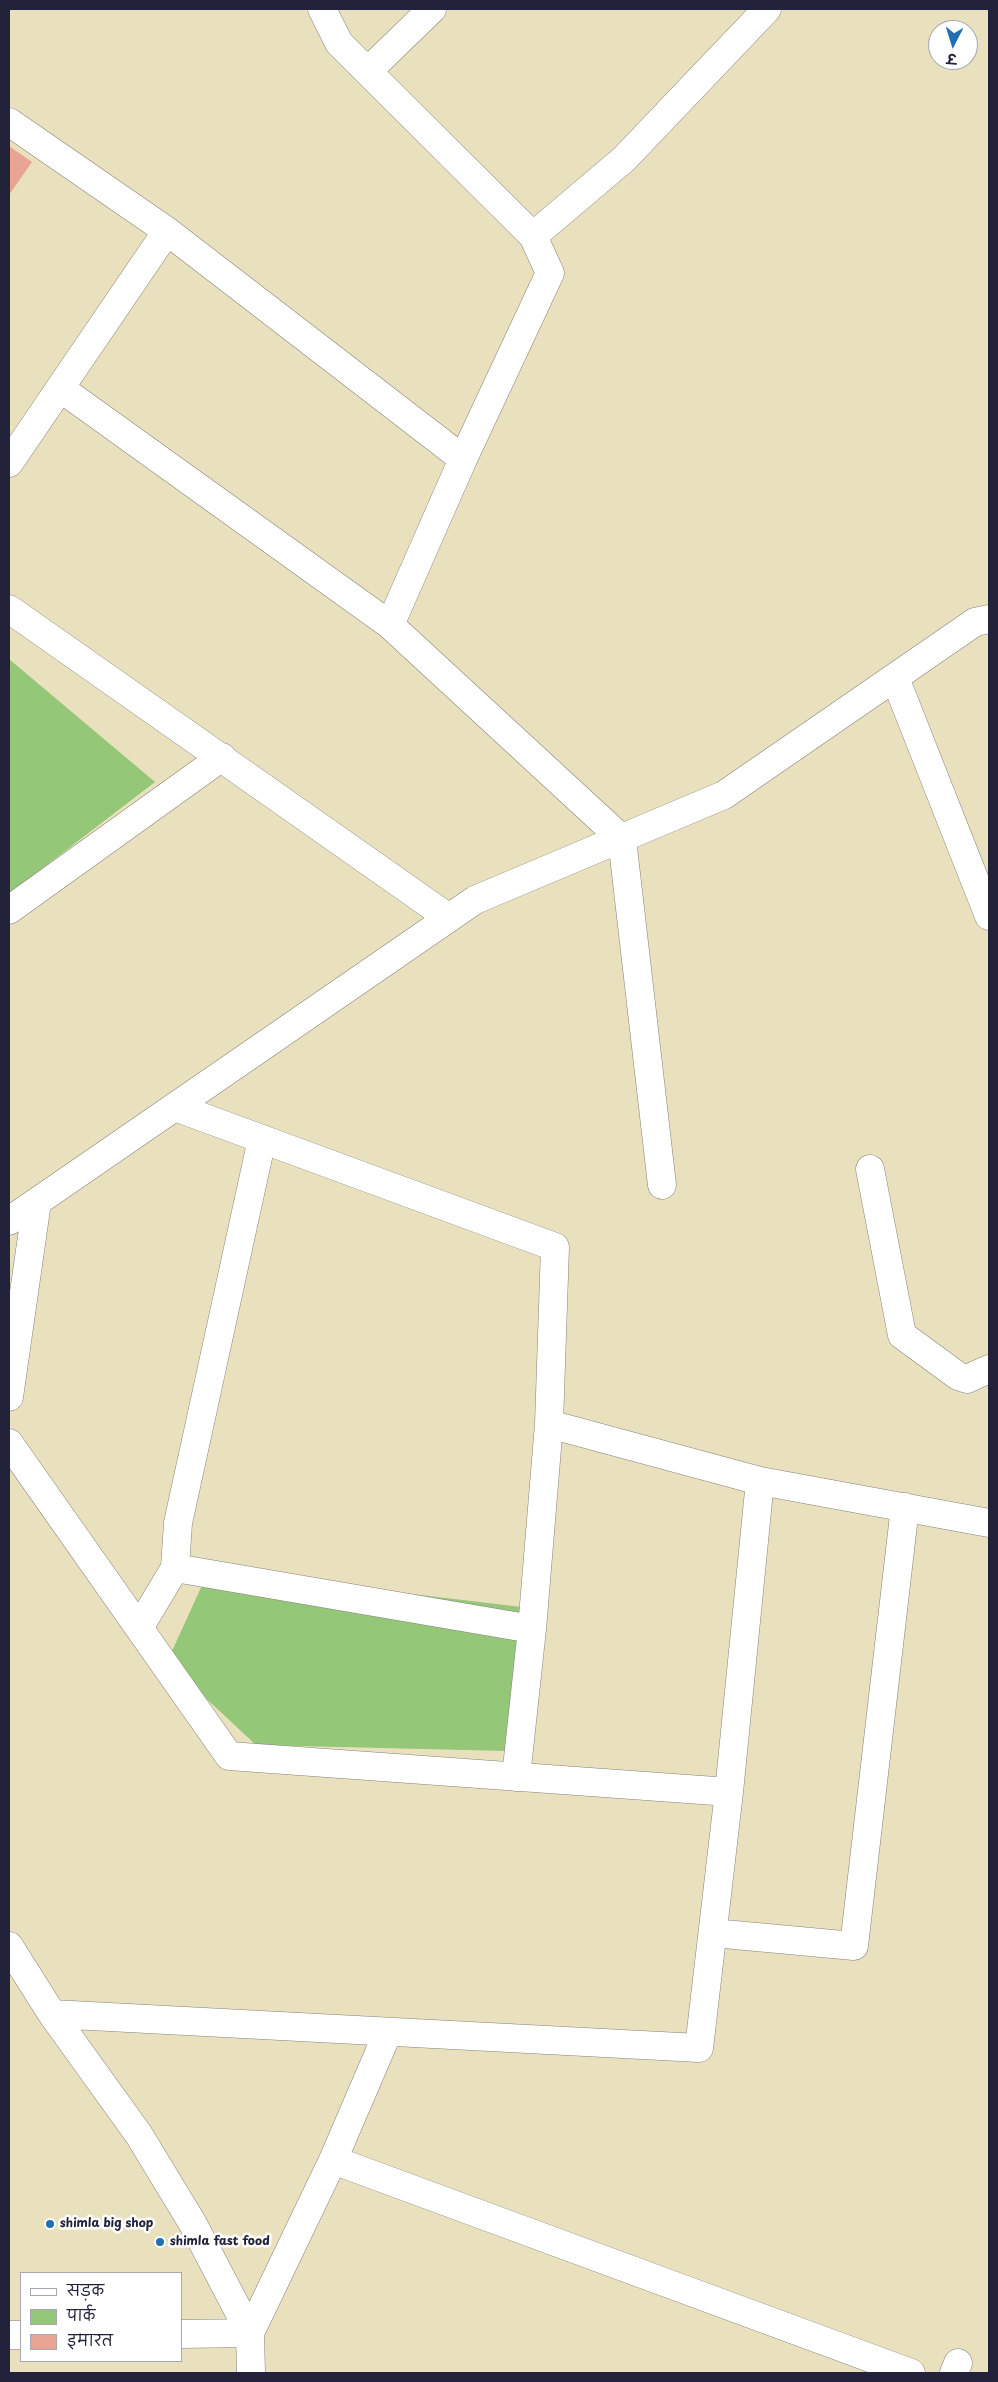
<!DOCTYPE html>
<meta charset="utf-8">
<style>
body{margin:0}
#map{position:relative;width:998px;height:2382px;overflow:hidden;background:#e9e1bd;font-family:"Playpen Sans","Playpen Sans Deva",sans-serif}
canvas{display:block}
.frame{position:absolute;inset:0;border:10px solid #22223b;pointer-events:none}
.legend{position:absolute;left:20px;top:2272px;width:162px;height:90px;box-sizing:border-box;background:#fff;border:1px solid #a7a7b1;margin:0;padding:6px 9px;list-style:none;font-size:15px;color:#22223b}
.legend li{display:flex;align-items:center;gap:10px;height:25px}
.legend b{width:25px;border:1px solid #a7a7b1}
.north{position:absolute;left:928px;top:20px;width:50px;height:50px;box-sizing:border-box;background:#fff;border:1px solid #a7a7b1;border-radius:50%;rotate:185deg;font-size:14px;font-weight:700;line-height:20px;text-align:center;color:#22223b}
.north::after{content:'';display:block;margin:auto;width:18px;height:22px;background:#1f6fb2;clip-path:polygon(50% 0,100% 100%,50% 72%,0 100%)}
</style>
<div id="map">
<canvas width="998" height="2382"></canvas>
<div class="frame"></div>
<ul class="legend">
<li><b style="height:6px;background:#fff"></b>सड़क</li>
<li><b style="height:14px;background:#94c778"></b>पार्क</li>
<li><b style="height:14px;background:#e8a593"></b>इमारत</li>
</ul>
<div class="north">उ</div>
</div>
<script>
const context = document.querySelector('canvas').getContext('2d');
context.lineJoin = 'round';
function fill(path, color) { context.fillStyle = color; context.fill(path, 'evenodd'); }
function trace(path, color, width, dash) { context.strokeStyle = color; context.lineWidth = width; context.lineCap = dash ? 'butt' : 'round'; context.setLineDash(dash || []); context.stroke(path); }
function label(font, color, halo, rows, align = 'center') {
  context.font = font + ' "Playpen Sans",sans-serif'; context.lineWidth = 5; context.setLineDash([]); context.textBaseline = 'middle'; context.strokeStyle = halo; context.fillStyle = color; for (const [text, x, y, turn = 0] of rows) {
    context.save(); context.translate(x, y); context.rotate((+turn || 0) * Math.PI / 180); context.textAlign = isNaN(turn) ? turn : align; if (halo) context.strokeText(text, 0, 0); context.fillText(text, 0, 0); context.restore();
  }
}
const green = new Path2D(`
 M9,659l146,123 -146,112z
 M209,1570l321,38 -23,143 -251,-6 -89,-83z`);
const building = new Path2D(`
 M9,146l23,16 -23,33z`);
const street = new Path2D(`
 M322,9l17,34 194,193 91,-77 143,-150
 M368,71l64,-62
 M9,122l158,109 -158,232
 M167,231l296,228
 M60,388l330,237 232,214 40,346
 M9,609l440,309
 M390,625l73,-166 87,-186 -17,-37
 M895,678l94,238
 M9,910l213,-153
 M175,1107l380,140 -6,177 211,57 229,42
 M870,1169l32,166 56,41 9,3 22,-10
 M9,1221l466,-321 249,-105 251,-173 14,-3
 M9,1397l28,-195
 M9,1443l220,313 500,36 31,-311
 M175,1568l357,61
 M139,1628l36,-60 3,-45 84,-384
 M516,1777l16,-148 17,-205
 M713,1933l141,13 51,-439
 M9,1946l43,68 87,121 54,89 57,109
 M52,2014l647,34 30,-256
 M333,2160l578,213
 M181,2334l69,-1
 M9,2335h12
 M251,2373l-1,-40 83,-173 55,-128
 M954,2373l4,-10`);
const markers = [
 [50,2224,5,"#1f6fb2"],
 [160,2242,5,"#1f6fb2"]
];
const poiNames = [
 ["shimla big shop",60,2224],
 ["shimla fast food",170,2242]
];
fill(green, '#94c778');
fill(building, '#e8a593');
trace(street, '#86827c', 29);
trace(street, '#fff', 28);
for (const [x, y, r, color] of markers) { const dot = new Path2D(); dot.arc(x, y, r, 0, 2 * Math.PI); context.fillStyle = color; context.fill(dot); trace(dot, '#fff', 2); }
label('bold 12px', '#22223b', '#fff', poiNames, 'left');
</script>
